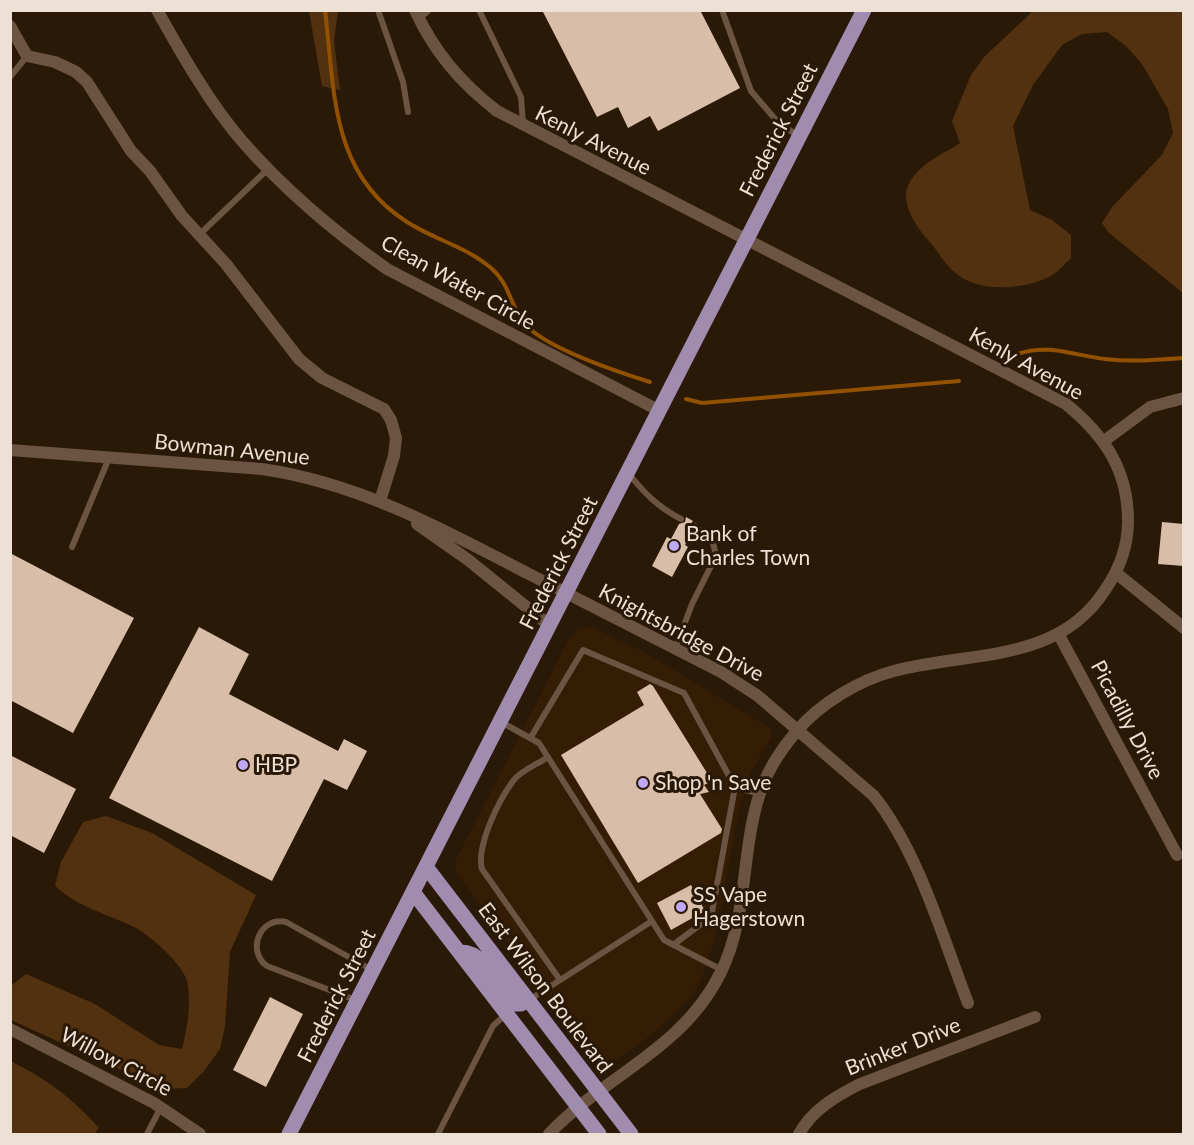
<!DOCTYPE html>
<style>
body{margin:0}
#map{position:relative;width:1194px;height:1145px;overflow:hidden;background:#2b1907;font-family:Lato,sans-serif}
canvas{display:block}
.frame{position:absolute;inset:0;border:12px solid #ede0d5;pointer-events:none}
</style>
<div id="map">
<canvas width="1194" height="1145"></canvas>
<div class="frame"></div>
</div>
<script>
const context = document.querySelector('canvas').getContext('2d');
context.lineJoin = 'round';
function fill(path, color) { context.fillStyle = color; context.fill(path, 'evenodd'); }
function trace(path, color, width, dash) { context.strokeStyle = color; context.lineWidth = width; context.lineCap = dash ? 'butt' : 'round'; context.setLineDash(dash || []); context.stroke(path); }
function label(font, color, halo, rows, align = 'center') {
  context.font = font + ' Lato,sans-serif'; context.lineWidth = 6; context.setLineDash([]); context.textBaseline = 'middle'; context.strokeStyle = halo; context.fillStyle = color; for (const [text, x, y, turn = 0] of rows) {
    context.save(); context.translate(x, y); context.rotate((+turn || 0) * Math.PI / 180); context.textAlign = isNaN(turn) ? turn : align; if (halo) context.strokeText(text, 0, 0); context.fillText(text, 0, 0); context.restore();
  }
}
const built = new Path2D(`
 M592,627l54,26 124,75 2,8 -22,38 -11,36 -23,126 -15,44 -11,18 -38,36 -35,26 -12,2 -16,-8 -133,-182v-12l113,-221 10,-10z`);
const green = new Path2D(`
 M309,11h29l-4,30 6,49 -18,-4z
 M1033,11h150v282l-75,-61 -6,-9 10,-16 50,-52 11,-22 -5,-24 -26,-45 -16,-18 -19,-14 -25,2 -20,11 -29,40 -20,41 17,84 22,10 19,15v23c-6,5 -11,12 -17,16 -23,15 -70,19 -93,3 -16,-10 -21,-24 -33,-37 -11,-13 -28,-36 -20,-54 10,-22 32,-30 52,-43l-8,-22 19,-46 14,-19z
 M106,816l46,17 104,62 -26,57 -5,74 -5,23 -16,22 -17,17 -24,1 -152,-69v-34l15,-12 69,30 64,41 23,4c5,-20 10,-47 5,-68 -4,-16 -36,-45 -51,-53 -30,-15 -55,-19 -81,-42l6,-24 22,-40z
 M10,1061c37,18 62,37 89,67l-5,6h-83z`);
const stream = new Path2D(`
 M325,10c10,82 5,163 82,212 26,17 60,25 84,46 18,15 19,36 32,54 21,26 95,50 127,60
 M1018,354c30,-11 58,2 87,5 26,3 52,1 79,-1
 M686,399l16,4 257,-22`);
const building = new Path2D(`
 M542,10h158l40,78 -82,43 -8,-15 -22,12 -10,-21 -21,10z
 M686,517l7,4 -3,4 2,6 -7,14 3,2 -16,30 -20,-11 15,-29 4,2 8,-15 6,-2z
 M1162,522l22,2v42l-26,-2z
 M10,553l124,65 -61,115 -63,-33z
 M199,627l50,27 -20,40 109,57 6,-12 23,12 -20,39 -23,-11 -52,102 -163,-83z
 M650,684l3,2 59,95 -8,4 5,7 -9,2 22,35 -1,4 -83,50 -77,-128 83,-50 -7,-13z
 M10,755l66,34 -32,64 -34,-18z
 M691,885l14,26 -34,19 -14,-27z
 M270,997l33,17 -37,73 -33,-17z`);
const service = new Path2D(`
 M378,10l25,72 5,30
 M479,10l42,87 2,26
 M722,10l29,81 25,29 23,17
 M419,19l10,-9
 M10,77l17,-21
 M200,234l68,-65
 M629,474c16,20 29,33 52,45
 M72,547l37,-89
 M675,649l17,-45 21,-42 2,-11 -2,-8 -18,-17
 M501,722l38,21 125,197 58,30
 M531,737l52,-87 101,43 51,94 -23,125 -7,9 -32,24
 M548,757c-10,7 -28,14 -35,24 -14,19 -37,65 -31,88l78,111
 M735,787l25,7
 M529,1000l123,-79
 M358,1001l-91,-35c-21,-15 -7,-50 19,-44l86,48
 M147,1134l14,-27
 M438,1134l55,-108 13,-12`);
const minor = new Path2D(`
 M157,10c24,43 53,94 85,131 42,48 94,92 145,128l273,142
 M415,10c19,42 46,73 82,101l569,293c39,32 62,66 62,117 0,25 -9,49 -23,69 -47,74 -137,61 -211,81 -35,9 -75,33 -98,61 -16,19 -30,40 -37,64 -18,57 -11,121 -38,176 -38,78 -116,103 -172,162
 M10,26l17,30 28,6 21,10 11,10 44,69 19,20 32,45 44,48 73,95 23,19 62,31 7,11 5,18 -2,18 -14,45
 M1104,441l46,-34 34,-9
 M10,450l252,19c96,14 179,59 265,104 64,33 129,66 194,99l37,24 116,100c45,57 68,140 94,207
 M417,524l50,35 83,67
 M1116,573l68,55
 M1059,635l118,220
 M10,1029l144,74 46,31
 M799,1134c13,-24 37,-38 61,-50l175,-67`);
const primary = new Path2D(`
 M427,868l204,266
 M413,892l186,242
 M459,952c26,-2 39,35 55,52h7l7,-4
 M289,1134l575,-1124`);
const markers = [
 [674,546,6,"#bda9f5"],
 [243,765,6,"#bda9f5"],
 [643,783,6,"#bda9f5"],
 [681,907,6,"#bda9f5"]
];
const streetNames = [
 ["Frederick Street",779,130,-63],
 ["Kenly Avenue",593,141,27],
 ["Clean Water Circle",458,283,29],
 ["Kenly Avenue",1026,364,29],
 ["Bowman Avenue",232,450,6],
 ["Frederick Street",559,563,-63],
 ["Knightsbridge Drive",681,633,28],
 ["Picadilly Drive",1127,720,62],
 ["East Wilson Boulevard",545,988,53],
 ["Frederick Street",337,996,-63],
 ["Brinker Drive",903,1047,-22],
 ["Willow Circle",116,1062,28]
];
const poiNames = [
 ["Bank of",686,534],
 ["Charles Town",686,558],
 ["HBP",255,765],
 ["Shop 'n Save",655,783],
 ["SS Vape",693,895],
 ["Hagerstown",693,919]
];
fill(built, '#341c05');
fill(green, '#523110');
trace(stream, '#915100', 4);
fill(building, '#d8bea9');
trace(service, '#6b5542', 6);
trace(minor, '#6b5542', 12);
trace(primary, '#9f8caf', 15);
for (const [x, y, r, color] of markers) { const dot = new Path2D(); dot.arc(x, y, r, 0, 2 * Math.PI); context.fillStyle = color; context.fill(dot); trace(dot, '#2b1907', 2); }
label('21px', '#ede0d5', '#2b1907', streetNames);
label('21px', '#ede0d5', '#2b1907', poiNames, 'left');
</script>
